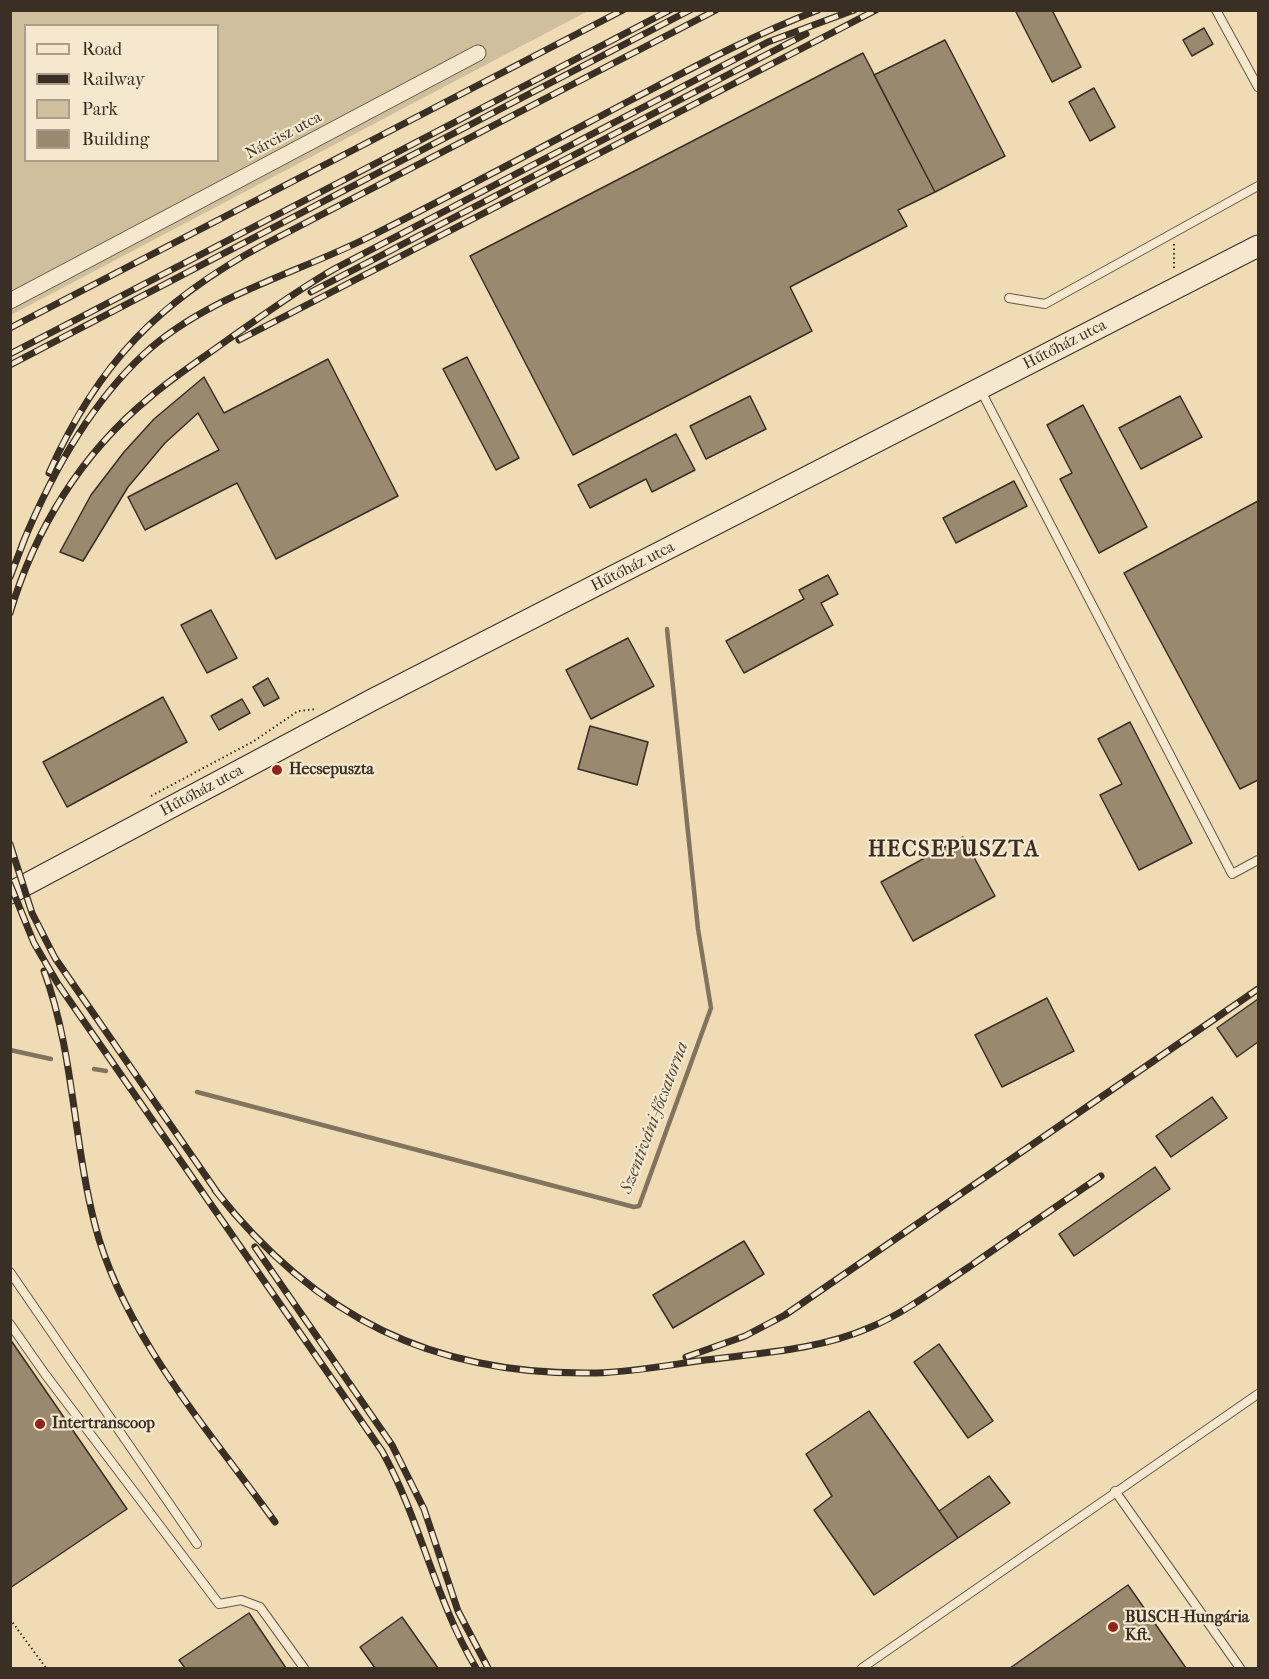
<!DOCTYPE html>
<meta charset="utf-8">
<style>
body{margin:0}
#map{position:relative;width:1269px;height:1679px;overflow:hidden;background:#efdcb5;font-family:"IM FELL French Canon",serif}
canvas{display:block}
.frame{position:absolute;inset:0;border:12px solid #392f24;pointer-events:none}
.legend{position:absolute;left:24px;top:24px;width:195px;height:138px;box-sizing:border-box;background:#f5e8cf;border:2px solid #aa9e8b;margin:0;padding:8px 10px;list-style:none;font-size:18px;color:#392f24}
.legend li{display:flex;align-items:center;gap:12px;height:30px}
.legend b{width:30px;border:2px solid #aa9e8b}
</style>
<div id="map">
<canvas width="1269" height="1679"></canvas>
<div class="frame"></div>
<ul class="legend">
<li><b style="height:8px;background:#f5e8cf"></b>Road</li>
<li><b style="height:8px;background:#392f24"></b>Railway</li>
<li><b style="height:16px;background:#d0bf9c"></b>Park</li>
<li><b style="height:16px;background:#98896f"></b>Building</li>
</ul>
</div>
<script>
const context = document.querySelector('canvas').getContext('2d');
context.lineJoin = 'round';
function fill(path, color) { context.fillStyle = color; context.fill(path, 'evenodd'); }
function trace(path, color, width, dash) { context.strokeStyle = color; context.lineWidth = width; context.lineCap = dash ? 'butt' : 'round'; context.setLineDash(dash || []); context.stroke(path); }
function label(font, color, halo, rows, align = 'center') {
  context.font = font + ' "IM FELL French Canon",serif'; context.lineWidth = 4.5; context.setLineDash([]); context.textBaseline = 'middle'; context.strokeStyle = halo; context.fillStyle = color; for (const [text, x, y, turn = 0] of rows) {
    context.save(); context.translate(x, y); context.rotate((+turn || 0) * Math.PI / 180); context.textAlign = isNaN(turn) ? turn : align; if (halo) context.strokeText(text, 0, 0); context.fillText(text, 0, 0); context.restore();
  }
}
const green = new Path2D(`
 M11,11h577l-577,304zM26,26h192v134h-192z`);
const stream = new Path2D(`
 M10,1050l41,9
 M94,1069l12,2
 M197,1092l437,115 5,-1 72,-198 -13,-79 -31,-300`);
const building = new Path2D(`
 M1015,10h37l29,57 -29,15z
 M1204,28l9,16 -21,12 -9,-16z
 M945,40l60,116 -70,36 -61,-117z
 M863,53l72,139 -37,18 9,16 -117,61 22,44 -239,124 -103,-199z
 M1094,88l21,39 -25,14 -21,-39z
 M467,357l52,101 -23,12 -53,-101z
 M328,359l70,137 -122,63 -39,-76 -92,47 -17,-33 91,-47 -21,-37 -33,30 -37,44 -45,74 -23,-9 31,-57 33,-43 30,-33 50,-42 20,36z
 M750,396l16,33 -60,30 -16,-33z
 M1180,396l22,41 -61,32 -22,-41z
 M1083,405l64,122 -48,26 -39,-74 12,-6 -25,-48z
 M676,434l19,36 -43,22 -6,-13 -56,29 -12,-23z
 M1014,481l13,25 -71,37 -13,-25z
 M1258,501v279l-18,9 -116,-216z
 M828,575l10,19 -17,9 12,22 -89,48 -18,-32 78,-42 -5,-9z
 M211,610l26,48 -30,15 -26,-48z
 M628,638l26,48 -63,33 -25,-49z
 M268,678l11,20 -15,8 -11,-19z
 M163,697l24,45 -120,65 -24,-45z
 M242,699l8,14 -31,17 -8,-14z
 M1130,722l62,121 -53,27 -39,-75 22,-11 -24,-45z
 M590,726l58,16 -11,43 -59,-16z
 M963,837l32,59 -82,45 -32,-59z
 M1047,998l27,53 -72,36 -27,-52z
 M1258,999v43l-21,15 -20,-29z
 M1212,1097l15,21 -56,39 -15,-21z
 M1155,1167l15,22 -96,67 -15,-22z
 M744,1241l20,33 -91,54 -20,-33z
 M10,1339l117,170 -117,79z
 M939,1344l54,77 -25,17 -54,-76z
 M869,1411l89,127 -84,57 -60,-85 18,-14 -26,-42z
 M989,1476l21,27 -52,35 -19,-27z
 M1128,1585l58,83h-176z
 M249,1613l37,55h-101l-6,-8z
 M402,1617l36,51h-63l-15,-21z`);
const path = new Path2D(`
 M1174,244v24
 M151,796l103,-55 44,-30 19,-2
 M10,1619l36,49`);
const lane = new Path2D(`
 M1216,10l42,77
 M1009,298l36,6 213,-118
 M981,391l251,483 26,-14
 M10,1272l187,272
 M10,1324l35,50 174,230 22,-4 19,7 44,61
 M1115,1491l125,177
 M862,1668l396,-274`);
const street = new Path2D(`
 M10,301l468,-248`);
const secondary = new Path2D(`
 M10,893l362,-193 886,-454`);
const rail = new Path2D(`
 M311,292l495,-258
 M10,328l613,-318
 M239,340l637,-330
 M10,354l660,-344
 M10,365l680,-355
 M49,473c49,-110 110,-172 216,-229l451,-234
 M22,545c28,-68 67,-140 122,-191 63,-58 152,-80 227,-118 87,-44 173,-90 260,-136 61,-32 122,-65 187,-90
 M10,577l15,-39
 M10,613c25,-84 71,-159 139,-215 24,-21 51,-38 77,-57 36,-25 71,-51 110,-73l432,-226 86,-32
 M10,844l22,69 23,45 164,237
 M10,884l24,59 24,41 324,467c39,70 53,149 94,217
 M44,971c30,81 29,170 51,254 28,109 115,207 180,297
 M215,1190c100,127 218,186 381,183 36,-1 73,-8 109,-13 56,-7 114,-10 166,-33 35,-15 66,-39 98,-60 44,-31 88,-61 132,-91
 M255,1247l137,198 32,64 34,102 30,57
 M686,1357l59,-21 40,-21 473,-326`);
const markers = [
 [277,770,6,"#8f2418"],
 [40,1424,6,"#8f2418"],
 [1113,1627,6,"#8f2418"]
];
const streetNames = [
 ["Nárcisz utca",284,136,-28],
 ["Hűtőház utca",1065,345,-27],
 ["Hűtőház utca",633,567,-27],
 ["Hűtőház utca",202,791,-28]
];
const poiNames = [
 ["Hecsepuszta",289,770],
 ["Intertranscoop",52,1424],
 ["BUSCH-Hungária",1125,1618],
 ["Kft.",1125,1636]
];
const waterNames = [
 ["Szentiváni-főcsatorna",655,1118,-69]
];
const districtNames = [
 ["HECSEPUSZTA",954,851]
];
fill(green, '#d0bf9c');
trace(stream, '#81735e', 4.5);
fill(building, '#98896f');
trace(building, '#392f24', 1.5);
trace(lane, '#665a48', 10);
trace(street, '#665a48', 17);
trace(secondary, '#392f24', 23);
trace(path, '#392f24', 2, [1.5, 3]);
trace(lane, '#f5e8cf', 8);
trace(street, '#f5e8cf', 15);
trace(secondary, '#f5e8cf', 21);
trace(rail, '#392f24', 7);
trace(rail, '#f5e8cf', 4.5, [14]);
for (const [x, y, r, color] of markers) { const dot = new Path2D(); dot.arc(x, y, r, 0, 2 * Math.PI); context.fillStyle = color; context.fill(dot); trace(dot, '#f5e8cf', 2); }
label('16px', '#392f24', '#f5e8cf', streetNames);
label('bold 16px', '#392f24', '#f5e8cf', poiNames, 'left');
label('italic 18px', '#574c3c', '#f5e8cf', waterNames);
context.letterSpacing = '1.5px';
label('bold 22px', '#392f24', '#f5e8cf', districtNames);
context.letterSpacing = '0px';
</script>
